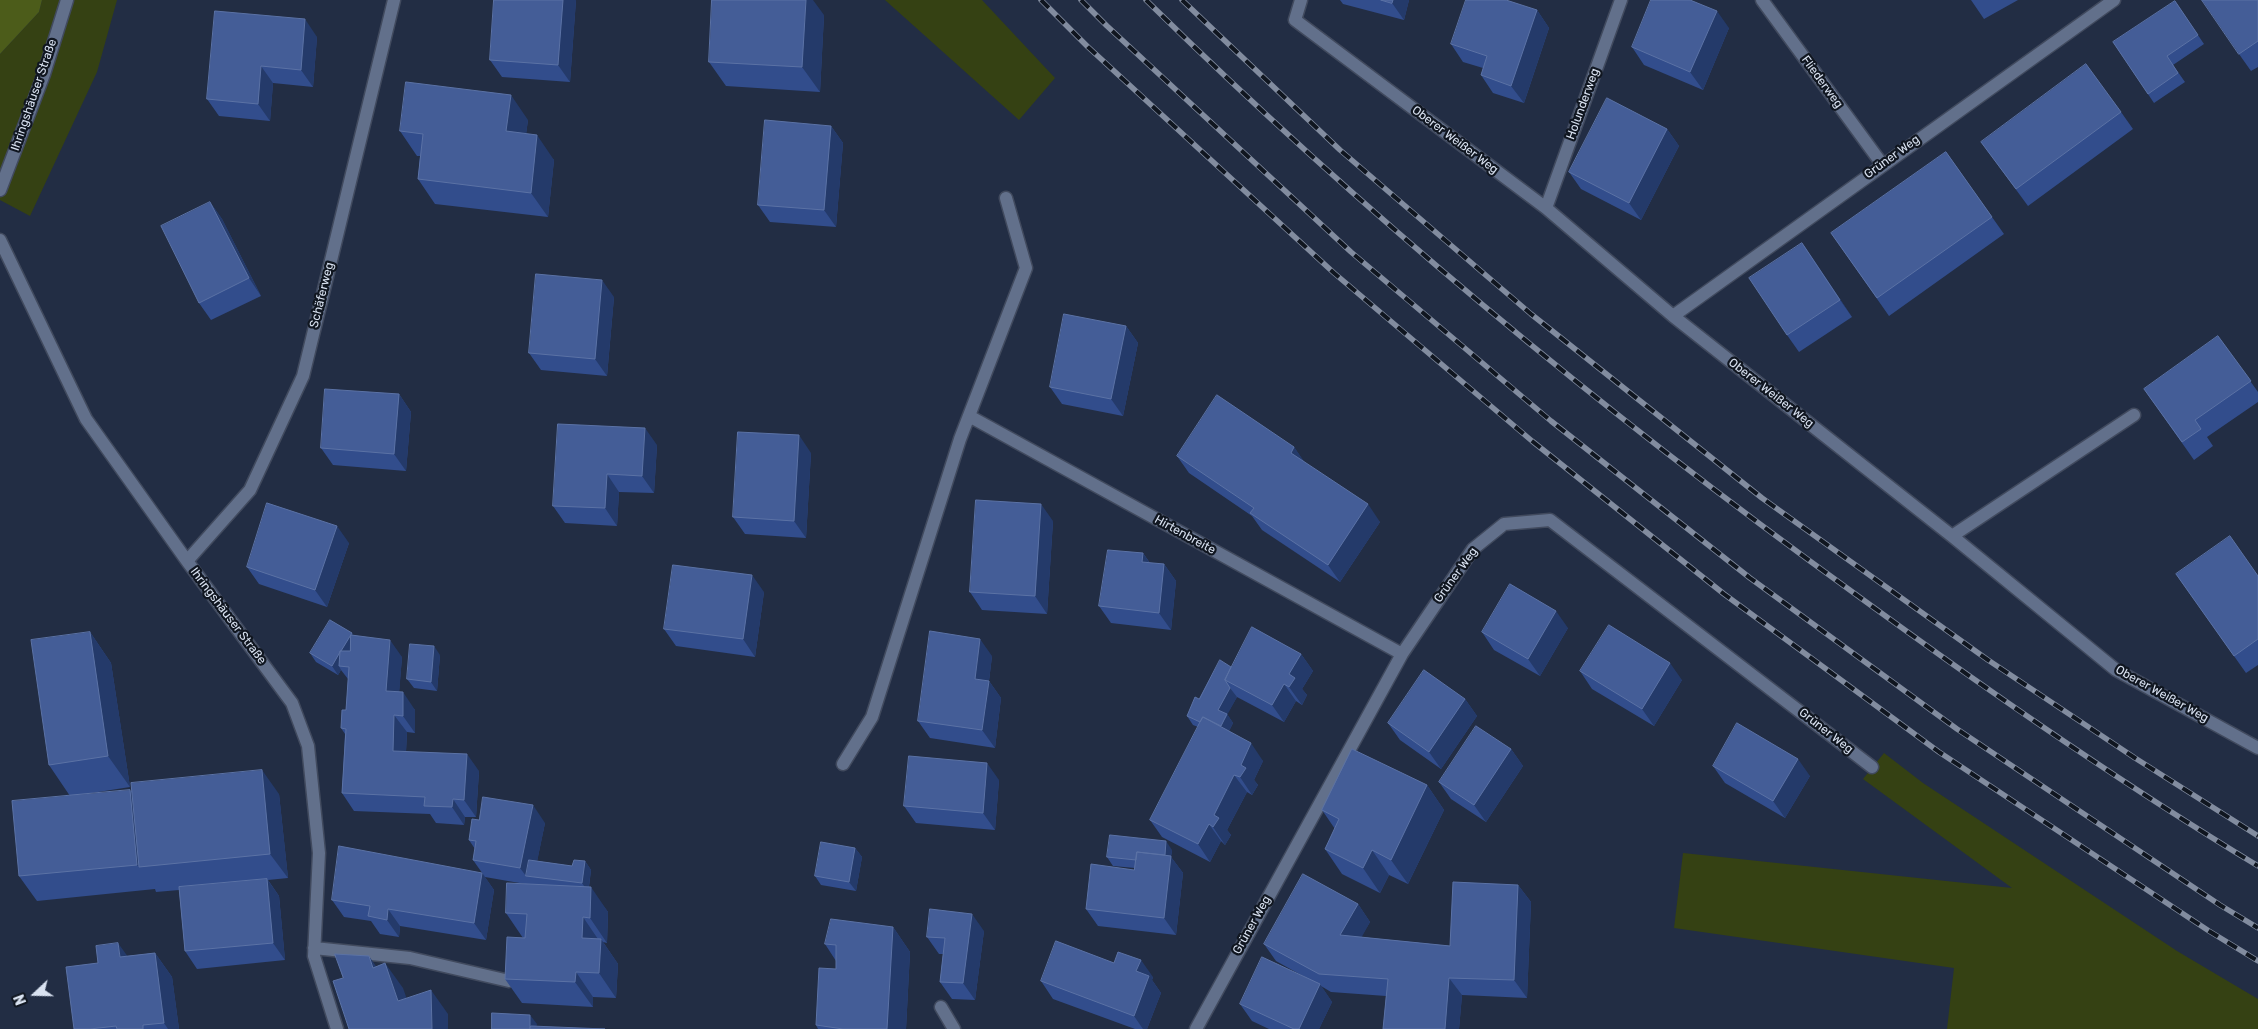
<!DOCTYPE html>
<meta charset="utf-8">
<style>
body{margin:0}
#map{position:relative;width:2258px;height:1029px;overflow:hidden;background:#222d44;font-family:Rubik,sans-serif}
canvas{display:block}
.north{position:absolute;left:10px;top:969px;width:50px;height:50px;-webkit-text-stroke:4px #101620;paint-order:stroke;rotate:249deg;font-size:14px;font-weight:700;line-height:20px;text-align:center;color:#d9e2f1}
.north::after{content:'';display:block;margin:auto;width:18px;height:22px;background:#d9e2f1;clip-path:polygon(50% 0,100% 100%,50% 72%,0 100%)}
</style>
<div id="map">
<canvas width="2258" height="1029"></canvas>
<div class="north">N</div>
</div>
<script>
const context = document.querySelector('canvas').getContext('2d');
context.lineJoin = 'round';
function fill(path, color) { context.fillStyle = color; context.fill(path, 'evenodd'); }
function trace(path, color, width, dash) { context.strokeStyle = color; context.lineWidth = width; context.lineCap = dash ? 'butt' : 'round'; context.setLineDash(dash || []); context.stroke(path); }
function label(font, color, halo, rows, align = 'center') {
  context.font = font + ' Rubik,sans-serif'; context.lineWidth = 4.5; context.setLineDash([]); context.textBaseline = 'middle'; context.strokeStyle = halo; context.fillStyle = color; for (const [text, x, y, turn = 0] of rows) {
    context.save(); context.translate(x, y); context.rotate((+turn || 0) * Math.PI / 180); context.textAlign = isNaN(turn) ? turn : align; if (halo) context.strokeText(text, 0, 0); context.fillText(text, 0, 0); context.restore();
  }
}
const green = new Path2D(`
 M42,0h75l-20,72 -67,144 -30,-16v-146l39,-42z
 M885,0h97l73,78 -36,42z
 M1884,753l39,30 254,168 81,48v30h-311l7,-61 -280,-40 9,-75 329,35 -149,-109z`);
const forest = new Path2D(`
 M0,0h42l-3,12 -39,42z`);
const minor = new Path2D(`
 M1301,0l-6,20 251,188 127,108 279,220 164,134 142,78
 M1762,0l120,164
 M0,190l44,-116 23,-74
 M1546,208l75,-208
 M0,240l86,179 101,142 105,142 16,43 11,107 -5,103 23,73
 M1673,316l441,-316
 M969,416l433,238
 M1952,536l182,-121
 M187,561l63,-71 53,-114 91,-376
 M843,764l29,-47 88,-278 66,-171 -20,-70
 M314,948l96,10 99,23
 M941,1007l13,22
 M1196,1029l206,-375 71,-105 31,-25 46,-4 322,247`);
const rail = new Path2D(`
 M1041,0l47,47 246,226 198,168 192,153 215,158 270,179 49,30
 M1081,0l26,26 244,226 200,169 199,157 207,151 263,176 38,23
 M1146,0c221,217 461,415 712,596 130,95 263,187 400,270
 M1182,0l158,150 191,164 231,184 226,162 147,98 123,78`);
const wall = new Path2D(`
 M494,0h82l-6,82 -68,-5 -12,-17z
 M1340,0h69l-5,20 -61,-16z
 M1971,0h47l-34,19z
 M2258,0v67l-7,4 -12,-17z
 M2175,1l29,43 -31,21 12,17 -31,21 -41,-61z
 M1537,10l12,18 -25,75 -31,-10 -12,-18 2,-7 -20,-6 -12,-18z
 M215,11l102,26 -4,50 -40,-4 -3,38 -51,-5 -12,-17z
 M824,15l-4,77 -94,-6 -17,-24z
 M1729,28l-26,62 -59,-25 -12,-18z
 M2121,112l12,17 -105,77 -47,-64z
 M528,120l-2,14 28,26 -6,57 -113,-13 -17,-25 2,-23h-3l-17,-25z
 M831,126l12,17 -7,84 -66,-5 -12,-17z
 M1667,129l12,17 -38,74 -60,-31 -12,-17z
 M1946,152l58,82 -115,82 -58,-83z
 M210,202l12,17 39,77 -50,24 -12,-17z
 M1802,243l50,74 -53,35 -12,-17z
 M614,297l-7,79 -66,-6 -12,-17z
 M1126,326l12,17 -15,73 -61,-12 -12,-17z
 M2218,336l40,56v10l-51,35 6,9 -19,14 -50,-71z
 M399,394l12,18 -5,59 -73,-6 -12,-17z
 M657,445l-3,48 -35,-1 -2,34 -52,-3 -12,-17z
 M1294,447l10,15 76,60 -40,60 -78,-52 -10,-14 -63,-43 -12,-17z
 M811,453l-5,85 -61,-4 -12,-17z
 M1053,521l-6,93 -65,-4 -12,-18z
 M349,543l-22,64 -68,-23 -12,-17z
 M1143,553l7,10 14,1 12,17 -5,49 -60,-7 -12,-17z
 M2176,574l82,1v90l-12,8z
 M764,592l-9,65 -79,-11 -12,-17z
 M1568,628l-28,48 -46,-26 -12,-18z
 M90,632l21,31 19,124 -51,8 53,-4 147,3 9,84 -20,2 11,16 6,64 -88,9 -12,-18 -6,-61 -23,2 -1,-3 -118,12 -18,-25 51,-80 -21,-31z
 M353,636l49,21 -3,35 16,18v23l-8,-1 -1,20 73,19 -3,46h-11l-1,8 -28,-2 -6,-9 -76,-3 -12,-18 3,-59 -4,-6 5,-18 2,-31 -7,-9 -3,5 -22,-13 -6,-9z
 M1301,654l12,17 -11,18 5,6 -5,10 -6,-4 -12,21 -47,-25 -10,17 6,9 -4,8 34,30 -9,19 4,5 -6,10 -5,-3 -20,38 4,5 -6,10 -4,-4 -11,21 -48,-25 -12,-17 48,-93 -5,-2 -6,-9 12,-17 32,-32z
 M440,655l-3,36 -23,-3 -7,-9z
 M992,656l-3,25 12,17 -6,50 -65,-10 -12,-17z
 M1580,671l102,9 -28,46 -62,-37z
 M1465,699l12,17 -36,53 -41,-29 -12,-17z
 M1511,749l12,17 -37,56 -35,-23 -12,-17z
 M1713,766l97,10 -25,42 -60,-35z
 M999,780l-4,50 -79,-7 -12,-17z
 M1427,785l17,25 -36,74 -19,-9 -9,18 -38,-19 -17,-25 10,-20 -13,-19z
 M479,820l66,3 -8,38 35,5 13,-5 6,9 -2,17 19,25 -1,31 -4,-1 15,22 -2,34 -23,-1v10l-71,-4 -17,-24 18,-41 -17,-25 25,-28 -46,-8 -12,-17 2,-11 -6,-9z
 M855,848l7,9 -6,34 -35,-6 -6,-9z
 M1172,850l-1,7 12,16 -7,62 -78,-9 -12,-17 48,-39 1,-2 -22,-2 -6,-9z
 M482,873l12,17 -8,50 -86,-14 -1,11 -19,-3 -9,-13 -27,-4 -12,-17z
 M1518,885l13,17 -4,96 -65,-3 -3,34h-76l3,-33 -55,-4 -10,-6 11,16 -13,27h-50l-17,-8 -12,-17 68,-25 -32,-18 -12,-17 94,-40 12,18 -9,15 89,9z
 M893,927l17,25 -4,77h-88l-2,-4 20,-56v-8l-11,-17z
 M984,931l-9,69 -23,-1 -12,-17 3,-28h-4l-12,-17z
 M155,953l17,24 7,52h-105l24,-66 29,-7z
 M1153,977l-1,3 9,13 -14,36h-12l-82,-30 -12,-18z`);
const shadedWall = new Path2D(`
 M563,0h13l-6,82 -12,-17z
 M806,0h7l11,15 -4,77 -18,-25z
 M1393,0h16l-5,20 -12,-17z
 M1537,10l12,18 -25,75 -13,-17z
 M1717,11l12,17 -26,62 -13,-18z
 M305,19l12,18 -4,50 -12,-17z
 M261,66l12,17 -3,38 -12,-17z
 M511,95l17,25 -5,36 -17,-25z
 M831,126l12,17 -7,84 -12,-17z
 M1667,129l12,17 -38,74 -12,-17z
 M537,135l17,25 -6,57 -17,-24z
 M210,202l12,17 39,77 -12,-18z
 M1802,243l12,17 38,57 -12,-17z
 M602,280l12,17 -7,79 -12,-17z
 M1126,326l12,17 -15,73 -12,-17z
 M399,394l12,18 -5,59 -12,-17z
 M645,428l12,17 -3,48 -12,-17z
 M799,435l12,18 -5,85 -12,-17z
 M1294,447l12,17 -15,-11z
 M607,474l12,18 -2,34 -12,-18z
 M1041,504l12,17 -6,93 -12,-18z
 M1368,504l12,18 -40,60 -12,-17z
 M337,526l12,17 -22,64 -12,-17z
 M1143,553l12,18 -13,-9z
 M1164,564l12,17 -5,49 -12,-17z
 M752,575l12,17 -9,65 -12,-18z
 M1556,611l12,17 -28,48 -12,-17z
 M90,632l21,31 19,124 -22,-31z
 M352,633l6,9 -19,24 2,4 -3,5 -6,-9z
 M980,639l12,17 -3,25 12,17 -6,50 -13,-18 -7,-51z
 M390,640l12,17 -4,51 -12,-17z
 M434,646l6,9 -3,36 -6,-9z
 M1301,654l12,17 -11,18 5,6 -5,10 -13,-18v-13z
 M1670,663l12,17 -28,46 -12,-17z
 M1284,684l12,17 -12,21 -12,-17z
 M1230,688l7,9 -12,22 -7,-9z
 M403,692l12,18v23l-12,-17z
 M1465,699l12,17 -36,53 -12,-17z
 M1227,714l6,9 -8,16 -6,-9z
 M394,715l13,17 -2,37 -12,-18z
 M1251,743l12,18 -9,19 4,5 -6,10 -12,-18 1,-12z
 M1511,749l12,17 -37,56 -12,-17z
 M467,754l12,17 -3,46 -12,-17z
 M1798,759l12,17 -25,42 -12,-17z
 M987,763l12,17 -4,50 -12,-17z
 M262,770l17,24 9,84 -18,-24z
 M1234,775l13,17 -20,38 4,5 -6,10 -12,-18 1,-12z
 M1427,785l17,25 -36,74 -17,-24z
 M130,790l18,24 -9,53 -2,-2z
 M453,799l12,18 -1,8 -12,-18z
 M533,805l12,18 -11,54 -8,-1 -6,-8z
 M1209,824l12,17 -11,21 -12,-18z
 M1166,841l6,9 -1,7 12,16 -7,62 -12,-17v-55z
 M855,848l7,9 -6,34 -7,-9z
 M1372,850l17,25 -9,18 -17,-25z
 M585,861l6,9 -3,22 -6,-9z
 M482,873l12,17 -8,50 -12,-17z
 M267,879l12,17 6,64 -12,-17z
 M1518,885l13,17 -4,96 -13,-18z
 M591,887l17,25 -1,31 -17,-25z
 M1358,904l12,18 -17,31 -13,-18z
 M388,909l12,17 -1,11 -12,-17z
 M972,914l12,17 -9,69 -12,-17z
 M583,917l17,25 -18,-4z
 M893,927l17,25 -4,77h-19z
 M601,939l17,25 -2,34 -17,-25z
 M118,943l18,25 -16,-11z
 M155,953l17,24 7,52h-11l-4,-6z
 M369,956l17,25 -13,-13z
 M1141,960l12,17 -1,3 9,13 -14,36h-4l-9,-13 2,-45z
 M385,963l18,25 13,37 -18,-24z
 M576,972l17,25v10l-18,-25z
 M1449,978l13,17 -3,34h-14z
 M1320,984l12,18 -13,27h-20z
 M431,990l17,24v15h-16z
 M530,1015l7,9 -1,5h-6z`);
const building = new Path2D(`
 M494,0h69l-5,65 -68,-5z
 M712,0h94l-4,67 -93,-5z
 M1381,0h12l-1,3z
 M1466,0h40l31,10 -26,76 -30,-11 6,-19 -36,-12z
 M1651,0h39l27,11 -27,61 -58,-25z
 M2202,0h56v41l-19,13z
 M2175,1l23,34 -31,21 11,17 -30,21 -35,-52z
 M215,11l90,8 -4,51 -40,-4 -3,38 -51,-5z
 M2086,64l35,48 -105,77 -35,-47z
 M406,82l105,13 -5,36 31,4 -6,58 -113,-14 5,-45 -23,-3z
 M1607,98l60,31 -38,74 -60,-31z
 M765,120l66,6 -7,84 -66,-5z
 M1946,152l46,65 -115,81 -46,-65z
 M210,202l39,76 -50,25 -38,-77z
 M1802,243l38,57 -53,35 -38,-57z
 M536,274l66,6 -7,79 -66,-6z
 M1064,314l62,12 -15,73 -61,-12z
 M2218,336l33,45 -56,39 6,9 -19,13 -38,-53z
 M325,389l74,5 -5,60 -73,-6z
 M1217,395l77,52 -3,6 77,51 -40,61 -78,-52 4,-5 -77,-52z
 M558,424l87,4 -3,48 -35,-2 -2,34 -52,-2z
 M738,432l61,3 -5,86 -61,-4z
 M976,500l65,4 -6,92 -65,-4z
 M267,503l70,23 -22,64 -68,-23z
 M2230,536l28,40v63l-24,17 -58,-82z
 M1108,550l35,3 -1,9 22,2 -5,49 -60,-7z
 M673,565l79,10 -9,64 -79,-10z
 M1510,584l46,27 -28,48 -46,-27z
 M330,620l22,13 -11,18h-1v1l-8,14 -22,-13z
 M1609,625l61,38 -28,46 -62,-38z
 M1252,627l49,27 -12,20 6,4 -6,9 -5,-3 -12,21 -47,-25z
 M930,631l50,8 -5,40 14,2 -7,49 -64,-9z
 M90,632l18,124 -59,9 -18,-125z
 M351,635l39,5 -4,51 17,1v24l-9,-1 -1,36 74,3 -3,46 -11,-1 -1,8 -28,-1 1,-9 -83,-4 4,-64 -5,-1 1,-18h4l3,-43 -10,-1 1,-15h10z
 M410,644l24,2 -3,36 -24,-3z
 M1220,660l11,7 -6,13 5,8 -12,22 9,4 -6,12 -18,-9 -3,5 -13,-6 8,-19 4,2z
 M1424,670l41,29 -36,53 -41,-29z
 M1203,717l48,26 -10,22 5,3 -6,9 -6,-2 -20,40 5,3 -6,9 -4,-3 -11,20 -48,-24z
 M1737,723l61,36 -25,42 -60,-35z
 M1476,726l35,23 -37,56 -35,-23z
 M1352,749l75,36 -36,75 -19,-10 -9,18 -38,-19 14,-30 -17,-9z
 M909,756l78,7 -4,50 -79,-7z
 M262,770l8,84 -131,13 -8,-84z
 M130,790l7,75 -118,11 -7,-75z
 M483,797l50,8 -13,63 -47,-8 3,-19 -7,-1 3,-21 7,1z
 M1110,835l56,6 -1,14 -28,-3 -1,8 -29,-3z
 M821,842l34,6 -6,34 -34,-6z
 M339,846l143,27 -8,50 -86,-14 -1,11 -19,-4 2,-10 -38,-6z
 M1137,852l34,4 -7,62 -78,-9 5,-45 43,6z
 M529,860l43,6 2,-6 11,1 -3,22 -56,-7z
 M1303,874l55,30 -18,31 110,11 3,-64 65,3 -4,95 -65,-2 -4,51h-62l5,-50 -69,-5 -55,-30z
 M267,879l6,64 -88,8 -6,-64z
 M507,883l84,4 -1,31 -7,-1 -1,21 19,1 -2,34 -23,-1 -1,10 -70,-3 2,-42 18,1 2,-24 -21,-1z
 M930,909l42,5 -9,69 -23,-1 5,-44 -18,-1z
 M831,919l62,8 -6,102h-44l-27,-4 3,-57 17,1v-24l-11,-1z
 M1056,941l58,22 4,-11 23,8 -5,11 13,5 -15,40 -93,-35z
 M118,943l2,14 35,-4 9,70 -21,2v4h-26l-1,-3 -26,3h-16l-8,-62 32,-4 -2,-17z
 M335,954l34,2 4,12 12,-5 13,38 33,-11 1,39h-83l-16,-48 10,-3z
 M1262,957l58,27 -21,45h-5l-54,-25z
 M492,1013l38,2v14h-38z
 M531,1026l74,3h-75z`);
const streetNames = [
 ["Fliederweg",1822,82,54],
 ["Ihringshäuser Straße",34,95,-71],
 ["Holunderweg",1583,104,-70],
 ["Oberer Weißer Weg",1455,140,37],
 ["Grüner Weg",1892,157,-36],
 ["Schäferweg",322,295,-76],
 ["Oberer Weißer Weg",1771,393,38],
 ["Hirtenbreite",1185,535,29],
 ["Grüner Weg",1456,575,-54],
 ["Ihringshäuser Straße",228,616,53],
 ["Oberer Weißer Weg",2162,694,29],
 ["Grüner Weg",1826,731,38],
 ["Grüner Weg",1252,925,-61]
];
fill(green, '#354113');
fill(forest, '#4c5c1a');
trace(minor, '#414a5e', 15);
trace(minor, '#62708b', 12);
trace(rail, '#828c9f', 5.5);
trace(rail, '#101620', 4, [11]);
fill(wall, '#324d8c');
fill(shadedWall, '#243a6a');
fill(building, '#445d97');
trace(building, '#5b72a5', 1);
label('12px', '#d9e2f1', '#101620', streetNames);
</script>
